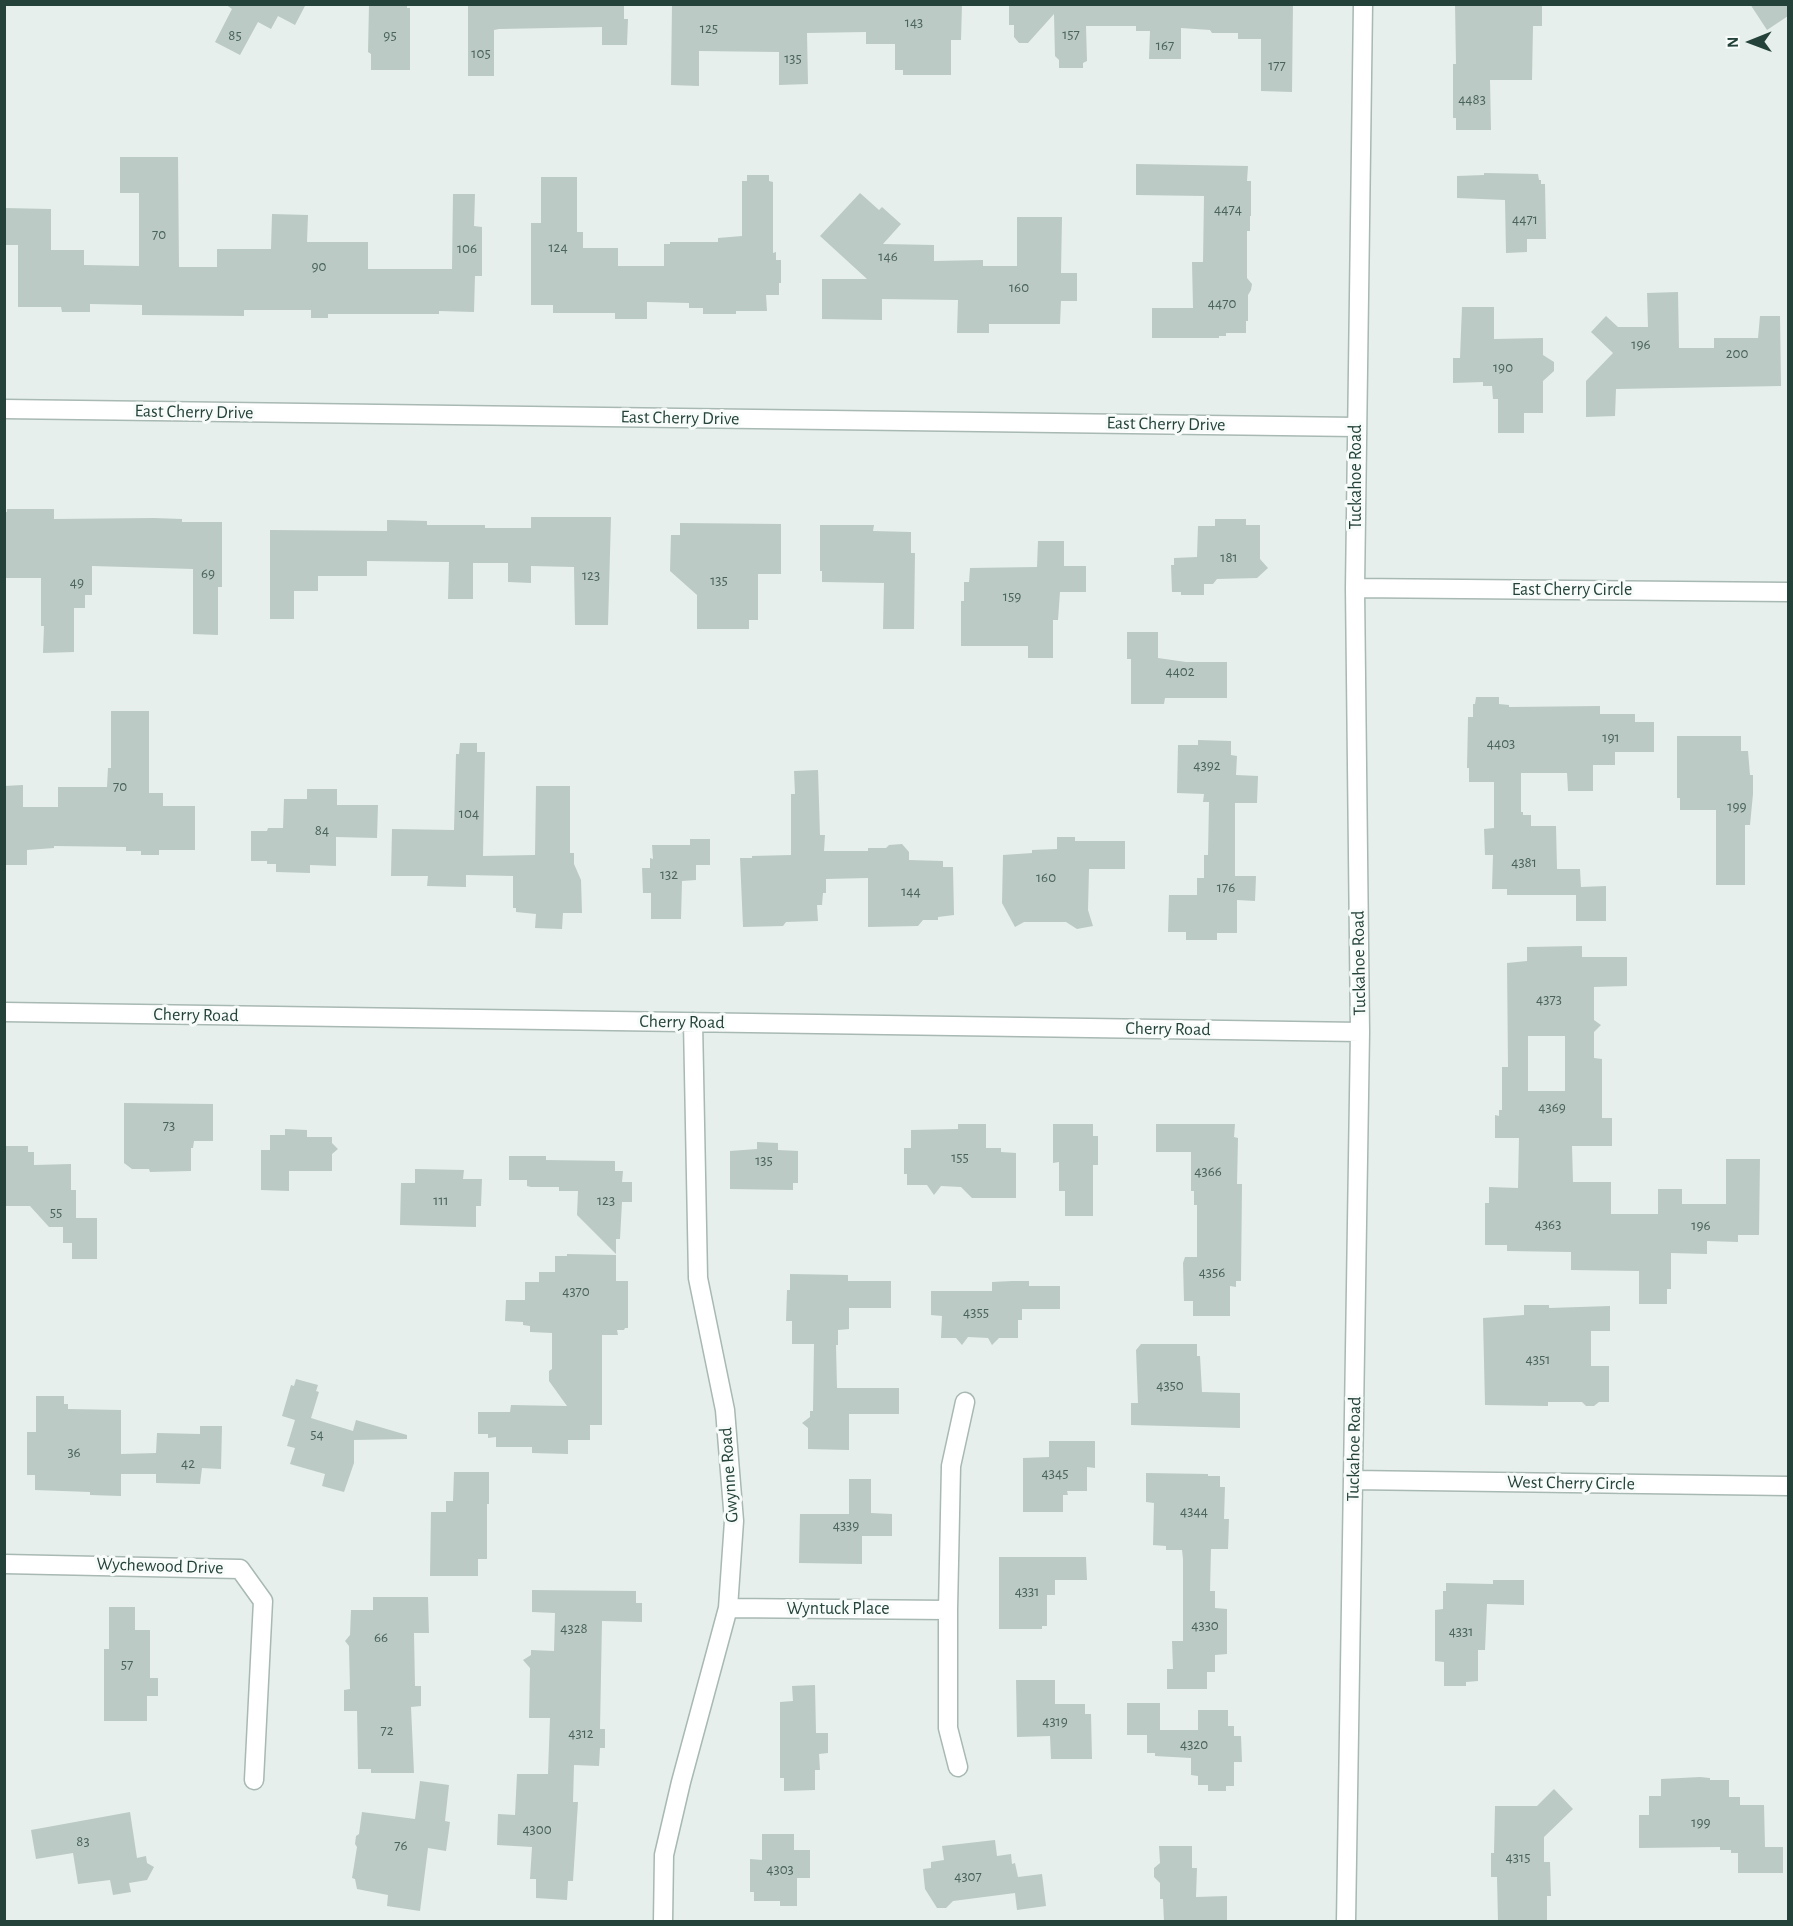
<!DOCTYPE html>
<style>
body{margin:0}
#map{position:relative;width:1793px;height:1926px;overflow:hidden;background:#e6efeb;font-family:"Alegreya Sans",sans-serif}
canvas{display:block}
.frame{position:absolute;inset:0;border:6px solid #24423a;pointer-events:none}
.north{position:absolute;left:1721px;top:12px;width:60px;height:60px;-webkit-text-stroke:4px #f7fbf9;paint-order:stroke;rotate:269deg;font-size:16px;font-weight:700;line-height:24px;text-align:center;color:#24423a}
.north::after{content:'';display:block;margin:auto;width:21px;height:27px;background:#24423a;clip-path:polygon(50% 0,100% 100%,50% 72%,0 100%)}
</style>
<div id="map">
<canvas width="1793" height="1926"></canvas>
<div class="frame"></div>
<div class="north">N</div>
</div>
<script>
const context = document.querySelector('canvas').getContext('2d');
context.lineJoin = 'round';
function fill(path, color) { context.fillStyle = color; context.fill(path, 'evenodd'); }
function trace(path, color, width, dash) { context.strokeStyle = color; context.lineWidth = width; context.lineCap = dash ? 'butt' : 'round'; context.setLineDash(dash || []); context.stroke(path); }
function label(font, color, halo, rows, align = 'center') {
  context.font = font + ' "Alegreya Sans",sans-serif'; context.lineWidth = 6; context.setLineDash([]); context.textBaseline = 'middle'; context.strokeStyle = halo; context.fillStyle = color; for (const [text, x, y, turn = 0] of rows) {
    context.save(); context.translate(x, y); context.rotate((+turn || 0) * Math.PI / 180); context.textAlign = isNaN(turn) ? turn : align; if (halo) context.strokeText(text, 0, 0); context.fillText(text, 0, 0); context.restore();
  }
}
const building = new Path2D(`
 M225,4h81l-11,21 -17,-9 -7,13 -13,-7 -18,33 -25,-13 17,-33z
 M369,4h38v4h3v62h-39v-16l-3,-2z
 M468,4h156v15h4l-1,26h-25v-18l-103,2 -5,1v46h-26z
 M672,4h290l-1,36h-10v35h-48v-5h-8v-26h-29v-12l-59,1 1,51 -29,1v-33l-80,-1v35l-28,-1z
 M1009,4h284l-1,88 -31,-1v-52h-23v-6h-26l-2,-3 -29,-2v31h-32l1,-28h-14v-5h-50l1,35 -4,2v5h-24v-8l-4,-4 -1,-42 -26,29h-9l-5,-6v-12h-5z
 M1455,4h87v22h-9l-1,54h-42l1,50h-35v-12h-3v-54h3z
 M1750,4h38v12l-21,14z
 M120,157h58l1,110h38v-18h54l1,-35 36,1 -1,27h61v27h84l1,-75h22l-1,32 8,1v49h-7l-1,36 -35,-1v3h-111v4h-17v-8h-67v6l-102,-1v-10l-52,-1v8h-28l-1,-5h-43v-62h-14v-37l47,1v41h33v15l55,1v-73h-19z
 M1136,164l112,2 -1,15h4v35h-1v15h-3v47l5,6 -1,6 -3,5v26h-2v12h-20v3h-7v2h-67v-30h41l-1,-46h11l1,-66 -68,-1z
 M1484,173l54,1 1,6h2v4h4l1,55h-19v13l-21,1 -1,-53 -48,-2v-22l27,-1z
 M747,175h22v6l4,1v71l3,-1v8h5v23h-2v12h-13l1,16h-31v3h-33v-6h-14v-5l-42,-1v17h-32v-6h-62v-8h-22v-82h10v-46h36v55h6v16h35v18h46v-22h6v-2h48v-4l24,-2v-55h5z
 M860,193l19,17 3,-3 19,17 -18,20 51,1v16l49,-1v6h34v-49h45l-1,56h16v28h-16l-1,23h-71v9h-32l1,-33 -76,-1v21l-60,-1v-40h45l-47,-43z
 M1678,292l1,56h35v-10h44l2,-22h20l1,70 -165,3 -1,27 -29,1v-36l27,-28 -22,-21 15,-16 12,11h30l-1,-34z
 M1462,307h32v32l49,-1v17l11,7v9l-11,10v32h-19v20h-26v-34h-5l-1,-13h-9v-4l-30,1v-25h7z
 M7,509h47v10l100,-1 28,1v3h40v65h-4v48l-25,-1v-65l-101,-3v29h-7v13h-11v44l-31,1 1,-27h-3v-48h-37v-66h3z
 M531,517h80l-3,108h-33l-1,-58 -43,-1v17l-23,-1v-19h-35v36h-25l1,-37 -82,-1v15h-49v15h-24v28h-24v-89l117,1v-11l40,1v4h58v3h46z
 M1215,519h31v6h14v34l8,9 -11,10 -40,1 -4,5h-9v11h-23v-3h-9l-1,-27h3v-7l23,-1 1,-31h17z
 M680,523l101,1v50h-23v46h-9v9h-52v-34l-27,-24 1,-36h9z
 M820,525h54l-1,6 38,1v21h4l-1,76h-31l1,-46 -62,-1v-11h-2z
 M1038,541h26v25h22v26h-26l-2,28h-5v38h-25v-12h-67v-45h3v-19h5l1,-14 67,-1z
 M1127,632h31v26l28,4h41v36h-62l-1,6h-33v-45h-4z
 M1476,697h23v7l10,1v2l91,-1v8h35v8h19v30h-39v13h-22v26h-25l-1,-18h-46v39h2v3h8v11h25l1,43h23l1,18 25,-1v35h-30v-26h-69v-6h-15l1,-34h-8l-1,-26 10,-1v-46h-25v-14h-2l1,-51h5v-13h2z
 M111,711h38v82h14v13h32v44h-36v5h-18v-4h-15v-4l-72,-1v2l-27,2v15h-23v-79l19,-1v22h35v-20h49l1,-19h3z
 M1677,736h64v15h7l2,24h3v19l-3,31h-5v60h-29v-75h-36v-12h-3z
 M1198,740l33,1v14l6,1 -1,19 22,1 -1,27h-22v73h21l-1,25 -18,-1v33h-20v7h-31v-8h-18l1,-37h28v-17h7v-23h4l1,-53h-6l1,-8 -27,-1 1,-48h20z
 M460,743h17v9h8l-2,104 52,-1 1,-69h34v67h4v11l7,16 1,33h-19l-1,16 -27,-1 1,-14 -20,-2v-4h-3v-32l-47,-1v12l-39,-1 1,-10h-37l1,-47 62,1 2,-76h3z
 M818,770l2,65h5l-1,16h44v-3h18l3,-3 13,-1 7,8v8l34,1v6h10l1,48 -16,2v3h-15l-5,6 -50,1v-49l-42,1v14h-3l-1,12h-5l1,16 -32,1 -3,4 -40,1 -3,-69h12v-2l39,-1v-61h4l-1,-23z
 M307,789h30v16h41l-1,33 -41,-1v29l-26,-1v8l-34,-1v-8h-9v-3h-16v-30h16l1,-3h15l1,-29h23z
 M1057,837h18v4h50v28h-36l-1,41 5,16 -16,3 -11,-7h-42l-9,5 -13,-24 1,-48 29,-2v-3l25,-1z
 M690,839h20v26h-14v15l-14,1 -1,38h-30v-26h-8l-1,-25h8v-10l3,1 -1,-14h38z
 M1582,946v11h45v29l-33,1v33l7,5 -7,7v26l8,1v59h10v28h-40l1,36h38v32h47v-25h24v15h44v-45h34l-1,76h-21v7l-31,-1v13l-36,-1v36h-4v15h-28v-33l-68,-1v-18l-64,-1v-6h-22v-42h4v-16l29,1 1,-50h-24v-23l4,1v-6h3v-43h6l-1,-104 20,-2v-14zM1528,1036h37v55h-37z
 M124,1103l89,1v37h-19l-1,7h-2v23l-41,1 -1,-3h-17l-8,-6z
 M958,1124h28v24h15v4l15,1v45h-44l-11,-11 -20,-1 -7,9 -7,-10h-20v-11h-3v-26h7v-18l47,-1z
 M1053,1124h40v12h5v29h-5v51h-28v-25h-6v-29l-6,1z
 M1156,1124h79l-1,13 4,1 -1,46h5l-1,97h-5v6l-6,-1v30h-37v-15h-9l-1,-38 2,-6h12v-52h-3v-14h-3v-39h-35z
 M285,1129l22,1v7h25v6l6,6 -6,5v17h-43v20l-28,-1v-40h9v-15h15z
 M757,1142l21,1v7l20,1v32h-5v7l-63,-1v-38l27,-2z
 M6,1146h22v6h6v13l37,-1v26h5v28h21v41h-25v-16h-9v-16h-14l-19,-21h-24z
 M509,1156h37v4l69,1v10h8l-1,11h10v20h-10l-2,37h-4v15l-39,-39 1,-24h-19v-4h-28l-4,-1v-6h-18z
 M415,1169l49,1 -1,9h19l-1,27h-5v21l-76,-2 1,-42h14z
 M567,1254l49,1v26h12v47h-3l-1,2h-7l1,5h-16v90h-12v15h-22v14l-36,-1v-6h-36v-10l-8,1v-4h-10v-22h32l1,-7 56,1 -18,-25v-10l3,-2v-36l-22,-1v-6l-7,-1v-3l-18,-1 1,-21h19v-18h14v-10h16v-16h12z
 M790,1274l58,1v6h43v27h-42v21l-11,1v15h-2l1,43h62v26h-50v36l-41,-1v-21l-6,-5 8,-6v-6h3l1,-67h-22v-23h-6l1,-31h3z
 M1012,1281h17v5h31v23h-38v11h-4v18h-19l-7,7 -4,-7 -20,-1 -6,8 -6,-7h-15l1,-22 -11,-1v-24h61v-9z
 M1524,1305h25v3l61,-2v25h-19v35h18v36h-10l-5,4h-8l-4,-4h-34v4l-63,-1 -2,-87 41,-3z
 M1141,1344h56v12h3l2,36 38,1v35l-109,-3v-22h7l-2,-53z
 M296,1379l22,6 -2,6 3,1 -8,26 42,13 3,-11 51,15v4l-53,1v23l-10,29 -22,-6 3,-12 -35,-10 5,-16 -8,-2 8,-26 -13,-4 9,-31 3,1z
 M36,1396h28v8h4v5l53,1v44l35,-1 1,-20 43,1v-8h22l-1,43 -19,-1 -2,16 -44,-1v-9h-35v22l-31,-1v-3l-55,-2v-15h-8v-43h9z
 M1049,1441h46v27l-8,-1v24h-20l1,4h-5v17h-40v-54l26,-1z
 M454,1472h35v32h-2v55h-9v17h-48l1,-64h15v-11h7z
 M1146,1473l62,1v2h12v11h5l-1,32h5l-1,30h-17l-1,42h5v17l12,1v45l-12,1v17h-8v17h-40v-20h6l-1,-28h11v-82l-1,-9h-16v-4l-13,-1 1,-42 -8,-1z
 M849,1479h22v34l21,1v22h-30v28l-63,-1 1,-49h49z
 M999,1557h87l1,23h-32v15h-8v31h-5v3h-43z
 M1493,1580h31v25l-37,-1 -2,46h-7v31l-12,1v4h-22v-24l-9,-1v-51l8,-1v-18h3v-8l47,1z
 M532,1590l104,1v12h6v19l-40,-1 -2,108h5v19h-5l-1,18 -25,-1 -1,37h5l-5,79h-5l-1,19 -31,-2v-19h-6l2,-32 -35,-2 1,-31 17,1 2,-41h31l2,-56h-21l1,-50 -7,-8 8,-5v-5l23,1 1,-38 -23,-1z
 M373,1597h55l1,36h-15l1,53h6v20l-10,1 3,66h-43v-4h-13l-1,-58h-13v-21l6,-1 -1,-43 -4,-5 5,-6 1,-25h22z
 M109,1607h26v23h15v48h8v18h-11v25h-43v-72h5z
 M1016,1680h39v24h30v10h6l1,45h-41l-1,-23 -33,1z
 M815,1685l1,48h12v20l-9,1 1,16h-5v20l-31,1v-13h-4v-76l13,-1 -1,-15z
 M1127,1703h33v27h38v-20h30v16h6v10h7l1,26h-8v24h-8v5h-18v-6h-10v-9l-7,-1v-17l-36,-2v-3h-8v-18h-20z
 M1700,1777l10,1v2h19v17h11v8h24l1,42h18v26h-45v-20h-7v-3h-11v-3l-81,1v-33h10v-19h12v-17z
 M420,1781l29,4 -4,36 5,1 -4,29 -18,-3 -8,63 -33,-5 1,-11 -31,-6 -2,-10 -3,-1 5,-31 -2,-3 1,-8 3,-2 3,-22 53,7z
 M1554,1789l19,20 -29,28v25h6l1,34h-4v26h-49l-1,-45h-6v-24h3l1,-47h42z
 M130,1812l7,46 9,-2 1,7 7,4 -7,13 -18,3 2,9 -18,3 -3,-15 -32,4 -5,-31 -37,6 -5,-29z
 M762,1834h32v16h16v28h-13v28h-17v-5h-26v-9h-4v-33l12,1z
 M995,1840l2,16 14,-2 1,10 3,-1 3,14 24,-3 4,32 -29,4 -2,-17 -62,8 -7,7h-9l-12,-19 -2,-20 8,-1v-6l13,-2 -2,-14z
 M1159,1846h33v22h5l-1,29 31,-1v26h-63l-1,-23h-3v-16l-6,-6v-9l6,-5z`);
const minor = new Path2D(`
 M4,409l1352,18
 M1355,588l433,4
 M4,1012l1356,20
 M1353,1480l435,6
 M4,1564l236,5 23,32 -9,179
 M728,1608l220,2
 M958,1767l-10,-39v-118l3,-144 14,-64
 M663,1922l1,-67 17,-73 47,-174 6,-87 -9,-111 -27,-132 -5,-256
 M1346,1922l14,-890 -5,-444 8,-584`);
const numberNames = [
 ["143",914,22],
 ["125",709,28],
 ["157",1071,34],
 ["85",235,35],
 ["95",390,35],
 ["167",1165,45],
 ["105",481,53],
 ["135",793,58],
 ["177",1277,65],
 ["4483",1472,99],
 ["4474",1228,209],
 ["4471",1525,219],
 ["70",159,234],
 ["124",558,247],
 ["106",467,248],
 ["146",888,256],
 ["90",319,266],
 ["160",1019,287],
 ["4470",1222,303],
 ["196",1641,344],
 ["200",1737,353],
 ["190",1503,367],
 ["181",1229,557],
 ["69",208,573],
 ["123",591,575],
 ["135",719,580],
 ["49",77,582],
 ["159",1012,596],
 ["4402",1180,671],
 ["191",1611,737],
 ["4403",1501,743],
 ["4392",1207,765],
 ["70",120,786],
 ["199",1737,806],
 ["104",469,813],
 ["84",322,830],
 ["4381",1524,862],
 ["132",669,874],
 ["160",1046,877],
 ["176",1226,887],
 ["144",911,891],
 ["4373",1549,999],
 ["4369",1552,1107],
 ["73",169,1125],
 ["155",960,1157],
 ["135",764,1160],
 ["4366",1208,1171],
 ["111",441,1200],
 ["123",606,1200],
 ["55",56,1212],
 ["4363",1548,1224],
 ["196",1701,1225],
 ["4356",1212,1272],
 ["4370",576,1291],
 ["4355",976,1312],
 ["4351",1538,1359],
 ["4350",1170,1385],
 ["54",317,1434],
 ["36",74,1452],
 ["42",188,1463],
 ["4345",1055,1473],
 ["4344",1194,1511],
 ["4339",846,1525],
 ["4331",1027,1591],
 ["4330",1205,1625],
 ["4328",574,1628],
 ["4331",1461,1631],
 ["66",381,1637],
 ["57",127,1664],
 ["4319",1055,1721],
 ["72",387,1730],
 ["4312",581,1733],
 ["4320",1194,1744],
 ["199",1701,1822],
 ["4300",537,1829],
 ["83",83,1841],
 ["76",401,1845],
 ["4315",1518,1857],
 ["4303",780,1869],
 ["4307",968,1876]
];
const streetNames = [
 ["East Cherry Drive",194,412,1],
 ["East Cherry Drive",680,418,1],
 ["East Cherry Drive",1166,424,1],
 ["Tuckahoe Road",1356,477,-90],
 ["East Cherry Circle",1572,590],
 ["Tuckahoe Road",1359,963,-91],
 ["Cherry Road",196,1015,1],
 ["Cherry Road",682,1022,1],
 ["Cherry Road",1168,1029,1],
 ["Tuckahoe Road",1354,1449,-89],
 ["Gwynne Road",729,1475,-94],
 ["West Cherry Circle",1571,1483,1],
 ["Wychewood Drive",160,1566,2],
 ["Wyntuck Place",838,1609]
];
fill(building, '#bbcac4');
trace(minor, '#a8b8b2', 21);
trace(minor, '#fff', 18);
label('15px', '#4a645c', null, numberNames);
label('18px', '#24423a', '#f7fbf9', streetNames);
</script>
